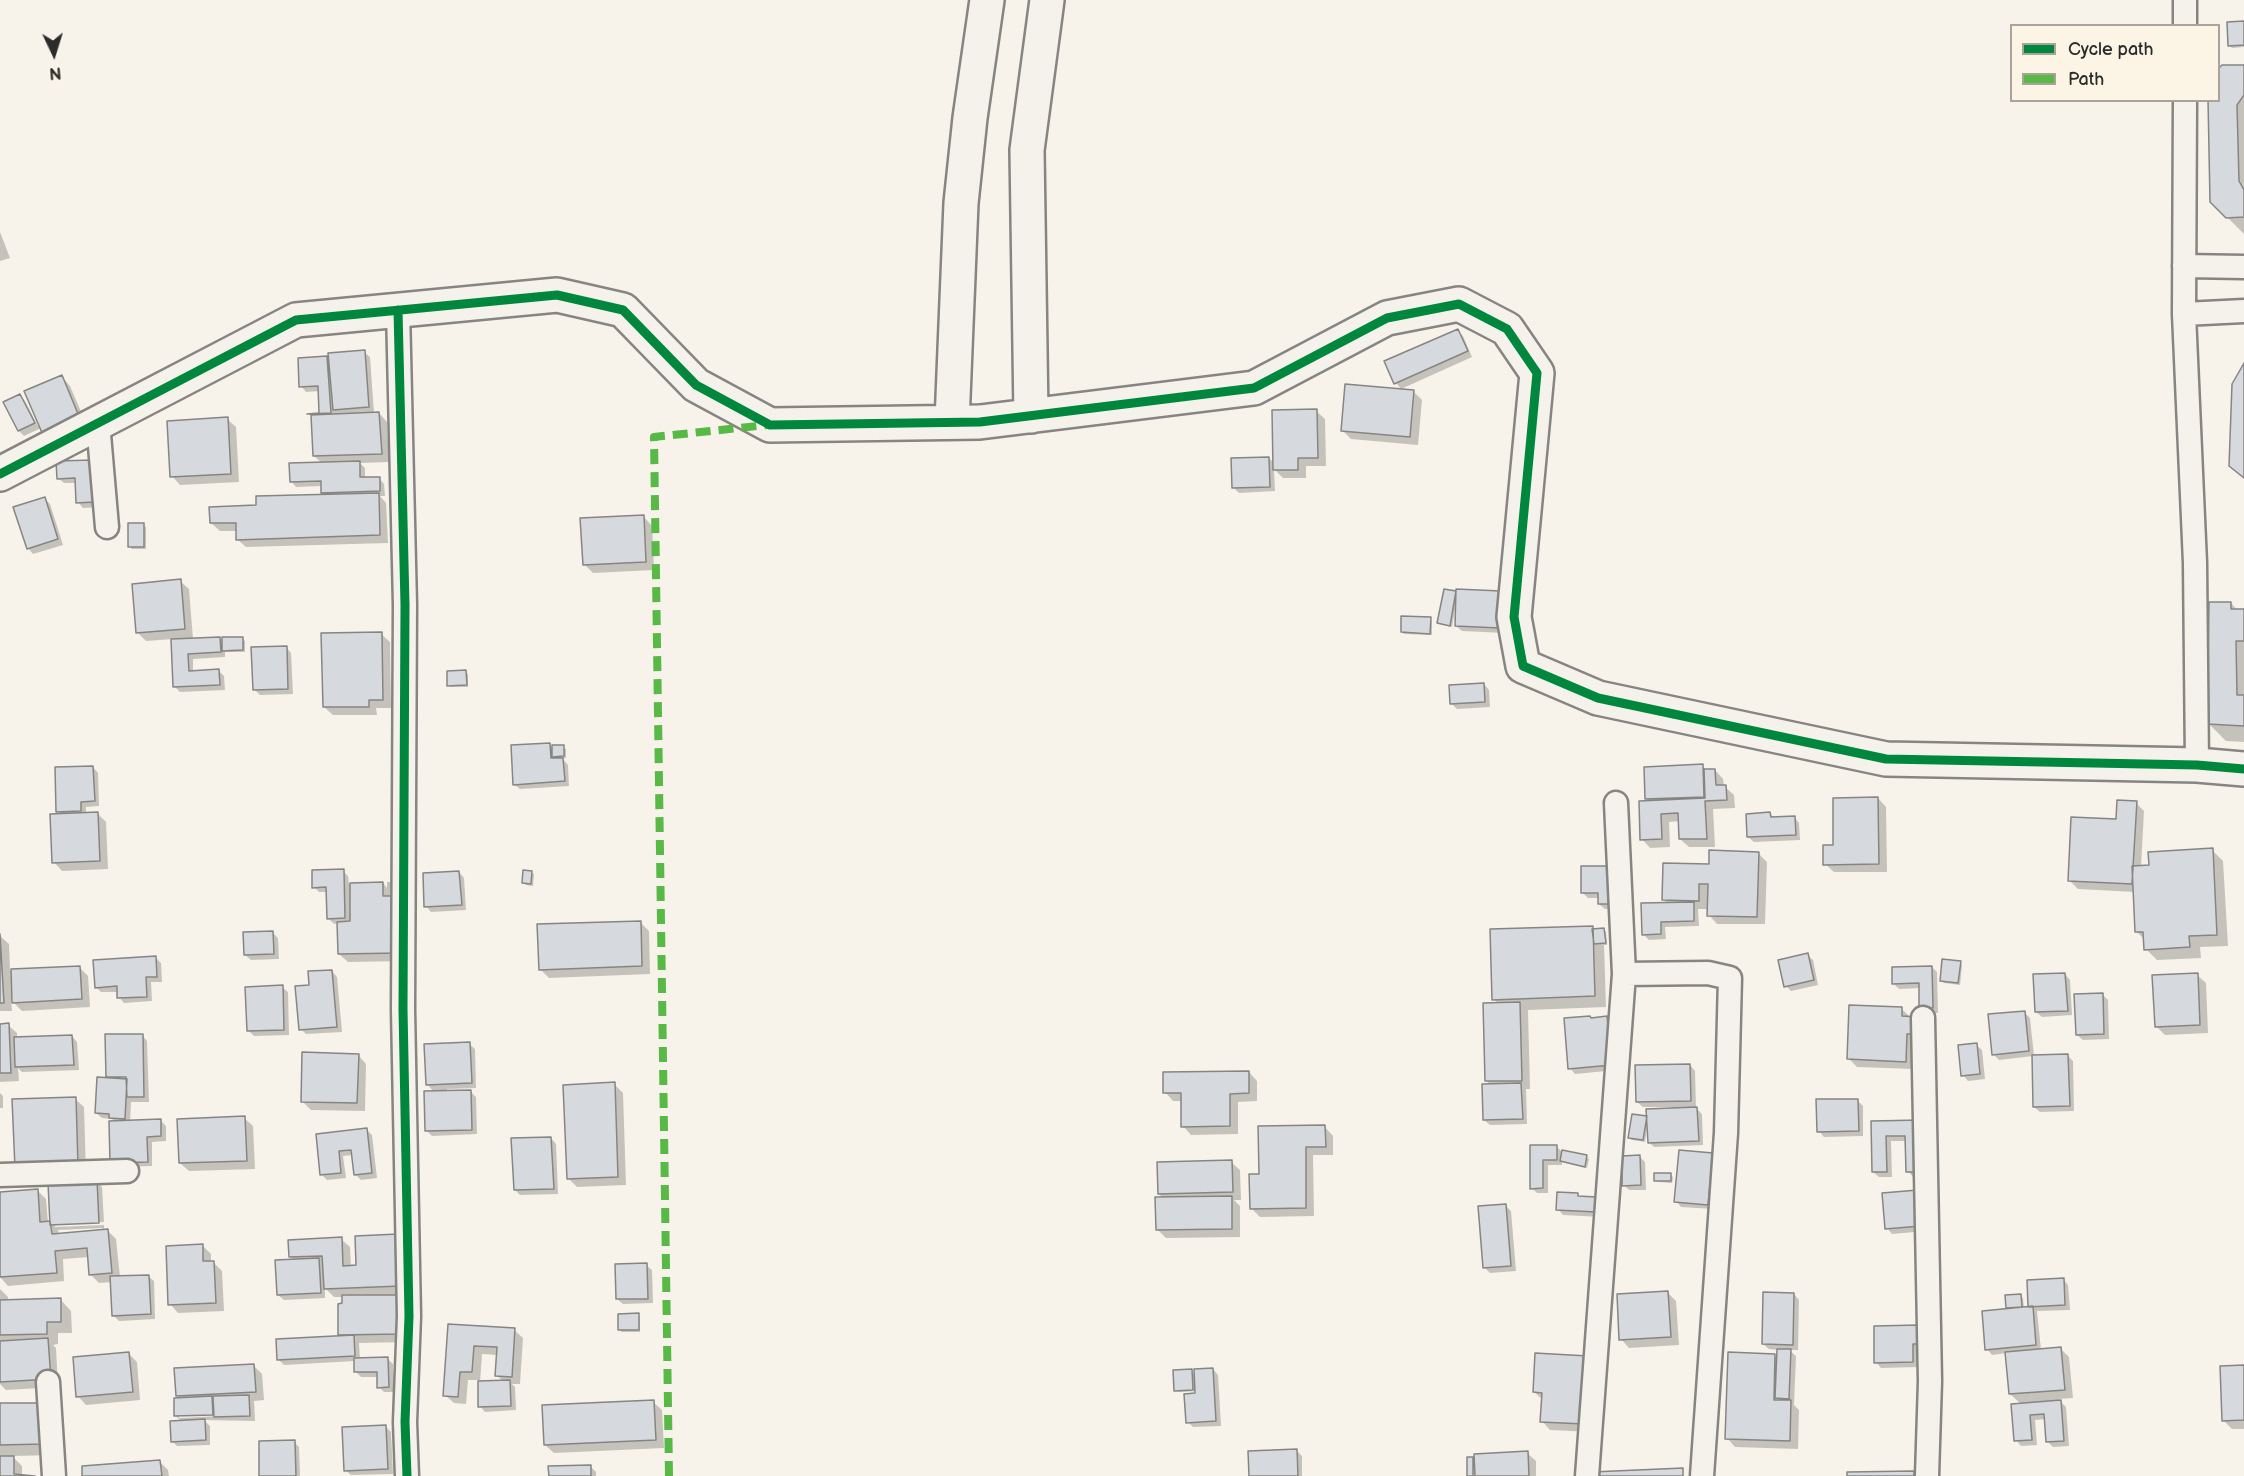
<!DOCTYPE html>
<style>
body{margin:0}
#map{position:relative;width:2244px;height:1476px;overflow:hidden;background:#f7f3ea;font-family:"Balsamiq Sans",sans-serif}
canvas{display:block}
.legend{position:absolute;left:2010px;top:24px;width:210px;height:78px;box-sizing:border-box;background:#fcf5e5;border:2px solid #a8a49b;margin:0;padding:8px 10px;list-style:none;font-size:18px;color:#2b2b2b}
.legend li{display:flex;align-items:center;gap:12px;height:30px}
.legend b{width:30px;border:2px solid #a8a49b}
.north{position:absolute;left:24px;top:24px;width:60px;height:60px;-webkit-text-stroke:4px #fcf5e5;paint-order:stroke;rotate:176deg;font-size:16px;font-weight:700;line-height:24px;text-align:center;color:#2b2b2b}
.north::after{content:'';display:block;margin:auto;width:21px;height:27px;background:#2b2b2b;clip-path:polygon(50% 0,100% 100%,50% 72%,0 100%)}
</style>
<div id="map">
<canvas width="2244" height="1476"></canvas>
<ul class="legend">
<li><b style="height:8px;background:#00873e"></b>Cycle path</li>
<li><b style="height:8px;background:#58b947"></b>Path</li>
</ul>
<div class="north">N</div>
</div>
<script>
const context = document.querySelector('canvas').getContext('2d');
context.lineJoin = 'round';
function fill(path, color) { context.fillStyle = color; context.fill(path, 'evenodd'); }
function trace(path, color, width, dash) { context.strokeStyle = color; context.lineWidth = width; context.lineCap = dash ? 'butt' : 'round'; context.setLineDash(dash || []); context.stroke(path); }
const shadow = new Path2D(`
 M2244,22v25l-12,1 -2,-2z
 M2244,67v167l-33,-33 7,-101z
 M0,232l10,26 -10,3z
 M1457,331l6,5 9,21 -71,32 -5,-6z
 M364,352l6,5 4,56h5l8,9 2,40 -29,1 5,5v11l14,-1 5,6 1,12h-5l6,7 2,40 -142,4 -9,-8v-8h-17l-9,-8 46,-16 68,-12 -3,-2v-7l-26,1 -5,-6 31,-18 -8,-7 10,-40 -3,-3 -1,-22 -14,1 -5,-6 -1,-27 30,-1z
 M62,377l8,9 21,49 -50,-7 -17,8 -5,-5 1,-35 5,5 13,25 2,-1z
 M1413,391l9,9 -4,45 -67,-6 -8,-8z
 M1316,411l9,8 1,47h-20v12h-23l-9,-9 1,22 -36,2 -6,-6 36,-29 6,6z
 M227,419l9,8 3,55 -59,3 -8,-9z
 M92,461l7,46 -16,1 -5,-6 -1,-19h-13l-6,-5z
 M45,499l5,5 13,41 -30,9 -5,-6z
 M644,517l8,9 2,44 -61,3 -9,-9z
 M143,525l3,2v22h-14l-2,-2z
 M180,581l9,8 4,50 27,-1 3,4 19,-4 3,3v11h-20v5l-32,2v13l26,-1 5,5 1,14 -45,2 -5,-5 -2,-48 -27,2 -8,-8z
 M1500,592l5,41 -43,-2 -6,-5 1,-17h-2l-3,18 -13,-4 16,-30 2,2z
 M2231,603l7,8h6v131l-18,-1 -17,-17z
 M1430,618l2,3v14l-28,-1 -2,-2z
 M381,634l9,8 1,66h-15l1,7h-44l-9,-8z
 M286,647l5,6 2,41 -33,1 -6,-6z
 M465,672l3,2v13h-17l-2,-2z
 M1484,684l5,6 1,17 -33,2 -6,-6z
 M549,744l3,3h11l3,2v9h-4l6,7 1,21 -49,3 -6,-5z
 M1702,766l5,4h8l8,9 1,7 10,9 1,13 -22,1 2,38h-26l-9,-8v-18l-11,1 1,25 -20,1 -8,-9 8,-37 -3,-4z
 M93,767l5,6 1,33 -13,1v7h12l8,8 2,47 -46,2 -8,-9 8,-47 -4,-4z
 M1878,798l8,9 1,65h-53l-9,-8z
 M2136,803l8,8 -3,56 9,-1 62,-16 11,11 5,85 -28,1 1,11 -44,2 -11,-11 -1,-9 -8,-8 -2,-40 -57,-3 -9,-9z
 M1770,814l4,4 20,-1 5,6 1,17 -46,2 -6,-5z
 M1758,853l9,9 -2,62h-48l-8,-9v-6h-11l1,17 -34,1 1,12 -17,1 -6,-6 25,-30 -4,-4 46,-34z
 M1582,868l37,41h-14l-6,-5v-6h-11l-5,-5z
 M343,871l5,5 1,8 34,-1 4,5v-6h13l3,8h-12v7l16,64 -59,1 -9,-8v-31l-5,1 -6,-6v-26h-9l-5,-5z
 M459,872l5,6 2,32 -35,2 -5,-6z
 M531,872l3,2 -1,12 -7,-1 -3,-3z
 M640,922l9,9 1,43 -101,4 -9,-9z
 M1592,927l4,3 8,-1 2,3 1,13h-3l2,62 -78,3 2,79h-4l1,35 -37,1 -6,-5 7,-35 -5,-4 12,-77 -4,-5z
 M273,933l5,5 1,21 -28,1 -6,-5z
 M0,936l9,8 1,27 70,-3 8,8 2,31 -68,4 -11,-11 1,11h-12z
 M1807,955l6,5 5,25 -27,6 -5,-5z
 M155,957l6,6 1,19h-11l1,19 -28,2 -5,-6 -1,-5h-17l-5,-5z
 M1960,963l2,2 -2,20 -16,-2 -3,-3z
 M1932,967l5,5 1,41h-12l-5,-25 -22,1 -6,-6z
 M332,971l5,6 5,55 -36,2 -5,-5 10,-43z
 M2065,974l5,6 2,35 -30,2 -6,-5z
 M2197,975l9,8 2,50 -43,2 -9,-9z
 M282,987l6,5 1,43 -35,1 -6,-6z
 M2102,994l6,6 1,39 -26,1 -6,-5z
 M1901,1008l9,9 8,1 -4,51 -57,-2 -8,-8z
 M2024,1012l6,6 4,38h34l5,5 1,50 -34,1 -6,-5 -1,-51 -34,4 -6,-6z
 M1606,1018l6,5 4,47 -41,4 -5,-6z
 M0,1025h8l9,8v6l55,-3 5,6 2,28 -57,2 -4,-4 1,13 -19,1z
 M142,1035l5,6 2,61h-18l-1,20 31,-1 5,5v15l-14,1v24l-35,1 -2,-45 -3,-3 -10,-1 -6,-5 11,-34 -1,-43zM128,1075v5l-17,-1 -1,-3z
 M469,1044l6,5 1,39 -29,1v3l23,-1 6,6 1,37 -45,2 -5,-5 8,-38 -8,-9z
 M1976,1045l6,5 3,29 -17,2 -5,-6z
 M358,1055l8,9 -1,47 -54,-1 -9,-9z
 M1690,1065l5,6 1,37 6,6 1,31 -49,2 -5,-5 -1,-14h-1l-2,14 -13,-2 -2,-2 4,-23 14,2 23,-8v-2h-28l-6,-5z
 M1249,1072l8,9v20l-19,1v32l-47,1 -8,-9 -1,-25h-9l-8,-9z
 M614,1084l9,9 3,92 -49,2 -9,-9z
 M0,1093l3,3v12h-3z
 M75,1099l9,8 2,67 -61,2z
 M1857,1100l6,6v30l-39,1 -5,-6z
 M244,1118l9,8 2,43 -66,2 -9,-8z
 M1920,1122l7,54 -14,1 -5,-6 -1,-30h-16l1,36h-13l-6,-5 -1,-49z
 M1325,1127l8,9v19h-20l1,61 -54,1 -9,-9 9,-33z
 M367,1130l5,5 5,43 -16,2 -6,-6 -2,-19 -10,1 3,22 -19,2 -5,-5 -5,-39z
 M551,1138l5,6 2,50 -38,1 -5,-5z
 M1556,1146l7,7 24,4 2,2 -2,9 -25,-6v3h-14v28h-11l-5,-5 -1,-41z
 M1712,1154l5,6 -4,49 -32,-2 -5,-6z
 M1640,1157l5,5 1,28h-17l-5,-5z
 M1231,1162l9,8 1,30h-7l6,6v31l-74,1 -9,-9 7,-30 -5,-5z
 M1670,1175l3,2 -1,6 -14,-1 -2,-2z
 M97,1182l5,5 2,35 -49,2v3l49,-2v6h4l8,8 4,38 28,-1 6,5 1,38 -36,2 -6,-6 -1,-33 -13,1 -8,-8 -2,-18 -26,2 1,22 -56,5 -8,-9v-83l37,-4 9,9 2,24 4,2 -3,-41zM103,1228v3l-44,4 -1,-5z
 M1917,1192l9,39 -34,3 -5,-6z
 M1577,1194l4,4 21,19 -39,-2 -5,-6z
 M1505,1205l6,6 5,60 -26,2 -5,-5z
 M356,1237l53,57h-12l10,11 1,37 -49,1 1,16h28l5,5 1,28h-10l-5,-5v-10h-18l-5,-5 -1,-11 -71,4 -5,-5 63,-23 -2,-2 3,-38h-9l-9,-9v10l-41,2 -6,-5 16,-35 -4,-3 51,-18 9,8 1,20h7z
 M202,1245l9,9v9h3l8,8 2,40 -46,2 -8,-9z
 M646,1265l6,5 1,33 -30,1 -6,-5z
 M2063,1279l5,6 2,25 -33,1 4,39 19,-2 9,9 4,41 -15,1 8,8 3,39 -16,1 -5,-5 -2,-23 -11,1 2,25 -16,1 -5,-6 5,-36 -11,-10 -3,-41 -15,2 -5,-6 23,-39 -2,-3 13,-11 2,2 1,11 6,-1z
 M0,1289l8,8v4l52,-2 11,12 1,22h-14v11l-5,1 3,3 2,39 -52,3 -6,-6z
 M1668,1293l8,8 3,44 -50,3 -8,-9z
 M1794,1294l5,6 -1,50h-9l7,6 -2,49 5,5 -1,39 -63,-2 -8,-9 47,-83 4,4v-9l-9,-1 -6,-5z
 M638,1315l2,2v15h-18l-3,-2z
 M450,1326l64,4 9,8 -3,46h-8l3,3 1,23 -31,2 -5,-6 -1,-26h-11l-2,24 -12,-1 -9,-8zM482,1354l16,1 -1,20 6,7 -23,1z
 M1920,1327l6,22h-9l1,18 -37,1 -5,-6z
 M129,1354l8,8 3,38 -54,5 -8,-9z
 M1536,1354l56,78 -42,-2 -8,-9 1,-21 -9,-8z
 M254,1366l8,8 2,26 -10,1 1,20 -51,-1 6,6v19l-33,1 -5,-5 10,-19 -6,-6 5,-16 -4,-4zM220,1413v3l-41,2v-4z
 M2244,1367v62h-12l-8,-8z
 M1213,1369l5,6 3,51 -28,1 -5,-5 12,-31 -22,1 -3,-2 17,-19 3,4z
 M653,1402l9,8 2,38 -110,5 -9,-8z
 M0,1405l55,50 -43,1 10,10v10h6h-28z
 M385,1426l6,6 2,42 -42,1 -6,-5z
 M294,1442l5,5 1,29h-39z
 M1296,1450l6,6v20h-52z
 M1527,1453l9,8v15h-67l3,-17 4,3z
 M160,1462l8,8 1,6h-85z
 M590,1466l6,6v4h-46z`);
const building = new Path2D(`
 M2244,21v24l-16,1 -1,-24z
 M2222,65h22v30l-7,10 2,76 5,9v27l-18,1 -16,-16 -2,-102h10v-31z
 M1458,329l10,22 -74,33 -10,-23z
 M365,350l4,57 -36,3 -5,-57z
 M327,356l4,57 -24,1 12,-1 -1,-27 -19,1 -1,-29z
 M2244,363v115l-15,-12 3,-82z
 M62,375l21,51 -37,16 -22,-51z
 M1345,384l69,6 -4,47 -69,-6z
 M20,394l15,29 -17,8 -15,-29z
 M1317,409l1,49h-20v12h-25l-1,-60z
 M379,412l3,42 -69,2 -2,-41z
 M228,417l3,57 -61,3 -3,-56z
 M1269,457l1,30 -38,1 -1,-30z
 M93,460l1,42 -18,1 -1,-25 -18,1 -1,-18z
 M360,461v16h20v14l-59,2v-12l-31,1 -1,-19z
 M379,493l1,42 -144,5v-17h-26l-1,-16 47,-2v-9z
 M45,497l13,42 -31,10 -14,-42z
 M644,515l2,47 -63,3 -3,-47z
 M128,523h16v24h-16z
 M181,579l4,50 -49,4 -4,-49z
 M1444,589l12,2 -6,35 -13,-3z
 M1456,589l45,2 -1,37 -45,-2z
 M2209,602h22v7h13v32h-8l1,54h7v31l-37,-2z
 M1401,616l30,1 -1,17 -29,-2z
 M382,632l1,68h-14v7h-46l-2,-74z
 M220,637l1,15 -33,2 1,17 30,-2 1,16 -47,2 -2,-48z
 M222,637h21v13l-21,1z
 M287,646l1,43 -35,1 -2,-43z
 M466,670l1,15 -20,1v-15z
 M1484,683l1,19 -35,2 -1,-19z
 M550,743l1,15h12l2,23 -52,4 -2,-40z
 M552,745h12v11l-12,1z
 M1703,764l1,33 -59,2 -1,-32z
 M93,766l2,35 -14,1v9l-25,1 -1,-45z
 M1704,769h11l1,16h10l1,15 -22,1 2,38h-28l-1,-26 -17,1 1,25 -22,1 -1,-39 66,-3z
 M1878,797l1,67 -56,1v-20h10v-47z
 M2117,800l20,1 -5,83 -64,-3 3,-64 45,2z
 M98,812l2,49 -48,2 -2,-49z
 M1770,812l1,5 24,-1 1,19 -49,2 -1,-23z
 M2213,848l4,87 -28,1 1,11 -46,3 -1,-18h-8l-3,-66 17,-1 -1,-13z
 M1709,850l50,2 -2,65 -50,-1 1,-32h-9v17l-37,-1 1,-37 46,1z
 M1581,866h33v38h-16v-11h-17z
 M344,869l1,49 -18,1 -1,-32 -14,1v-18z
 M523,870l9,1 -1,13 -9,-1z
 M459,871l3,34 -38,2 -1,-34z
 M383,882v14h15l1,57 -61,1 -1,-32 13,-1v-38z
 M1694,902v19l-33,1v12l-19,1 -1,-32z
 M641,921l1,45 -103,4 -2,-46z
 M1593,926l2,70 -103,4 -2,-71z
 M1604,928l2,15 -12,1 -2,-15z
 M273,931l1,23 -30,1 -1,-23z
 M0,934l4,69h-4z
 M1808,953l6,27 -30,7 -6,-27z
 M156,956l1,21h-11l1,20 -30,1v-12l-22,2 -2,-28z
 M1942,959l19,2 -3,22 -18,-2z
 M80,966l2,33 -70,4 -1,-34z
 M1932,966l1,42h-14v-25l-27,1v-17z
 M332,970l5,57 -38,3 -4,-44 14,-1 -1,-14z
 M2065,973l3,38 -33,1 -2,-38z
 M2198,973l2,52 -45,2 -3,-52z
 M283,985l1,45 -37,1 -2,-44z
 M2103,993l1,41 -28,1 -2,-41z
 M1520,1002l2,79h-37l-2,-78z
 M1849,1005l53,2v9l17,1 -1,17h-11l-1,28 -59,-3z
 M2025,1011l4,40 -37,4 -4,-41z
 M1590,1016l1,2 16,-2 5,49 -44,4 -4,-51z
 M9,1023l2,50h-11v-49z
 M105,1034h38l1,63h-17l-1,-20h-20z
 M72,1035l2,30 -59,2 -1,-30z
 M470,1042l2,41 -46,2 -2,-41z
 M1977,1043l3,31 -19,2 -3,-31z
 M302,1052l57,2 -2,49 -56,-1z
 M2068,1054l2,52 -37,1 -1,-52z
 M1690,1064l1,37 -55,1 -1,-37z
 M1249,1071v22l-19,1v32l-49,1v-34h-18v-21z
 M97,1077l30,2 -2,40 -16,-1v-4l-14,-1z
 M615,1082l3,95 -51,2 -4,-94z
 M1521,1083l2,36 -40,1 -1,-36z
 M471,1090l1,40 -47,1 -1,-40z
 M76,1097l2,69 -63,2 -3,-69z
 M1816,1099h42l1,32 -42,1z
 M1697,1107l2,34 -51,2 -2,-34z
 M1632,1114l15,2 -4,24 -15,-2z
 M245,1116l2,45 -68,2 -2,-44z
 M161,1119v17l-14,1 1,25 -38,1 -1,-42z
 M1921,1120l1,52h-16l-1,-36h-19l1,36h-15l-1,-51z
 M1325,1125l1,22h-20v61l-56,1 -1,-35h10l-1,-48z
 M367,1128l5,45 -18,2 -3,-25 -12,1 2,22 -21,2 -4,-41z
 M551,1137l3,52 -40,1 -3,-52z
 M1530,1145h27v15h-14v28l-13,1z
 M1562,1150l25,5 -2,12 -25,-6z
 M1679,1150l34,3 -5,52 -34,-3z
 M1640,1155l1,30 -19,1v-30z
 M1232,1160l1,32 -75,2 -1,-32z
 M1654,1173h17v8h-17z
 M97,1180l2,43 -49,2 -2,-42z
 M38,1189l2,33 10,-1 2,13 56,-5 4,44 -23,2 -2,-27 -32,3 2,22 -57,4v-85z
 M1918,1190l3,36 -36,3 -3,-36z
 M1557,1192l21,1v3l19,1v15l-41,-2z
 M1232,1196v33l-76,1 -1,-33z
 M1506,1204l5,62 -28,2 -5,-62z
 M398,1234l3,52 -77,3 -2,-33 -33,1 -1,-17 54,-3 1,29 13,-1 -1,-29z
 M203,1244v17h11l2,42 -48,2 -2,-59z
 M319,1258l2,35 -44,2 -2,-35z
 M647,1263l1,36h-32l-1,-35z
 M149,1275l2,39 -39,2 -2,-40z
 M2064,1278l1,27 -37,2 -1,-27z
 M1668,1291l3,46 -52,3 -2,-46z
 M1763,1292l31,1 -1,52 -31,-1z
 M2021,1294l1,13 -16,1 -1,-13z
 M342,1295h57l1,39 -62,1v-31l4,-1z
 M61,1298v24h-14v12l-47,1v-35z
 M2033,1306l3,39 -51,5 -3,-39z
 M639,1313v17h-21v-16z
 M448,1324l67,4 -3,49 -17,-1 2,-29 -23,-1 -2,26h-12l-2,25 -15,-1z
 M1920,1325l1,19h-8v18l-39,1v-37z
 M354,1335l1,21 -78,4 -1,-21z
 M48,1338l3,41 -51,3v-41z
 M2061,1347l4,43 -56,4 -4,-42z
 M1777,1349h14l-2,50 -14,-1z
 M129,1352l4,40 -57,5 -3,-40z
 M1728,1352l47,2 -1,46h17l-1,41 -65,-2z
 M1535,1353l53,3 -4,68 -44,-2 2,-29 -9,-1z
 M388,1357l1,30 -12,1v-16h-23v-14z
 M254,1364l2,28 -80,4 -2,-28z
 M2244,1365v55l-22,1 -2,-55z
 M1213,1368l3,53 -30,2 -2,-29 11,-1 -1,-24z
 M1192,1369l1,21 -19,1 -1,-21z
 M510,1380l1,26 -33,1v-26z
 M249,1395l1,21 -36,1 -1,-21z
 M212,1396l1,19 -39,1v-18z
 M654,1400l2,40 -112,5 -2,-40z
 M2061,1400l3,41 -18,1 -2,-28 -14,1 2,25 -18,1 -3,-37z
 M0,1403h44v41l-44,1z
 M205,1419l1,21 -35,2 -1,-21z
 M386,1425l2,44 -44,2 -2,-44z
 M295,1440l1,36h-37v-35z
 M1297,1449l1,27h-49l-1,-25z
 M1528,1451l1,25h-54l-1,-22z
 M0,1456h14v18l21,2h-35z
 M1467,1457h6v19h-6z
 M160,1460l2,16h-80v-10z
 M591,1465v11h-42l-1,-10z
 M1683,1468v8h-90l-1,-4z
 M1914,1471v5h-67v-4z`);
const street = new Path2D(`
 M2185,26v-26
 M2185,100l-1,214 11,249 2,202
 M2184,266l60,1
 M398,310l7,295 -2,404 6,307 -4,106 2,54
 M2184,314l60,-3
 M98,423l9,104
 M1624,974l84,-1 22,5 -4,155 -24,343
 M1923,1018l7,363 -3,95
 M0,1175l127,-4
 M48,1382l6,94
 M1587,1476l37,-502 -8,-171`);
const secondary = new Path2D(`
 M1031,416l-4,-266 20,-150
 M952,422l9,-219 9,-85 17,-118
 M0,474l296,-154 261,-25 66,15 73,75 74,40 210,-3 274,-34 133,-70 72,-14 48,25 30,44 -23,244 9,49 75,32 288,61 311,6 47,4`);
const quiet = new Path2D(`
 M669,1476l-15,-1039 113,-12`);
const cycleway = new Path2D(`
 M398,310l7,295 -2,404 6,307 -4,106 2,54
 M0,474l296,-154 261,-25 66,15 73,75 74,40 210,-3 274,-34 133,-70 72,-14 48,25 30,44 -23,244 9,49 75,32 288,61 311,6 47,4`);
fill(shadow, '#0003');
fill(building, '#d6d9dd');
trace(building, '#878581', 1.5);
trace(street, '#878581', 27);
trace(secondary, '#878581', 38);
trace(street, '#f5f2ec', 22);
trace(secondary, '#f5f2ec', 33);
trace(quiet, '#58b947', 8, [15, 8]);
trace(cycleway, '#00873e', 9);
</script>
